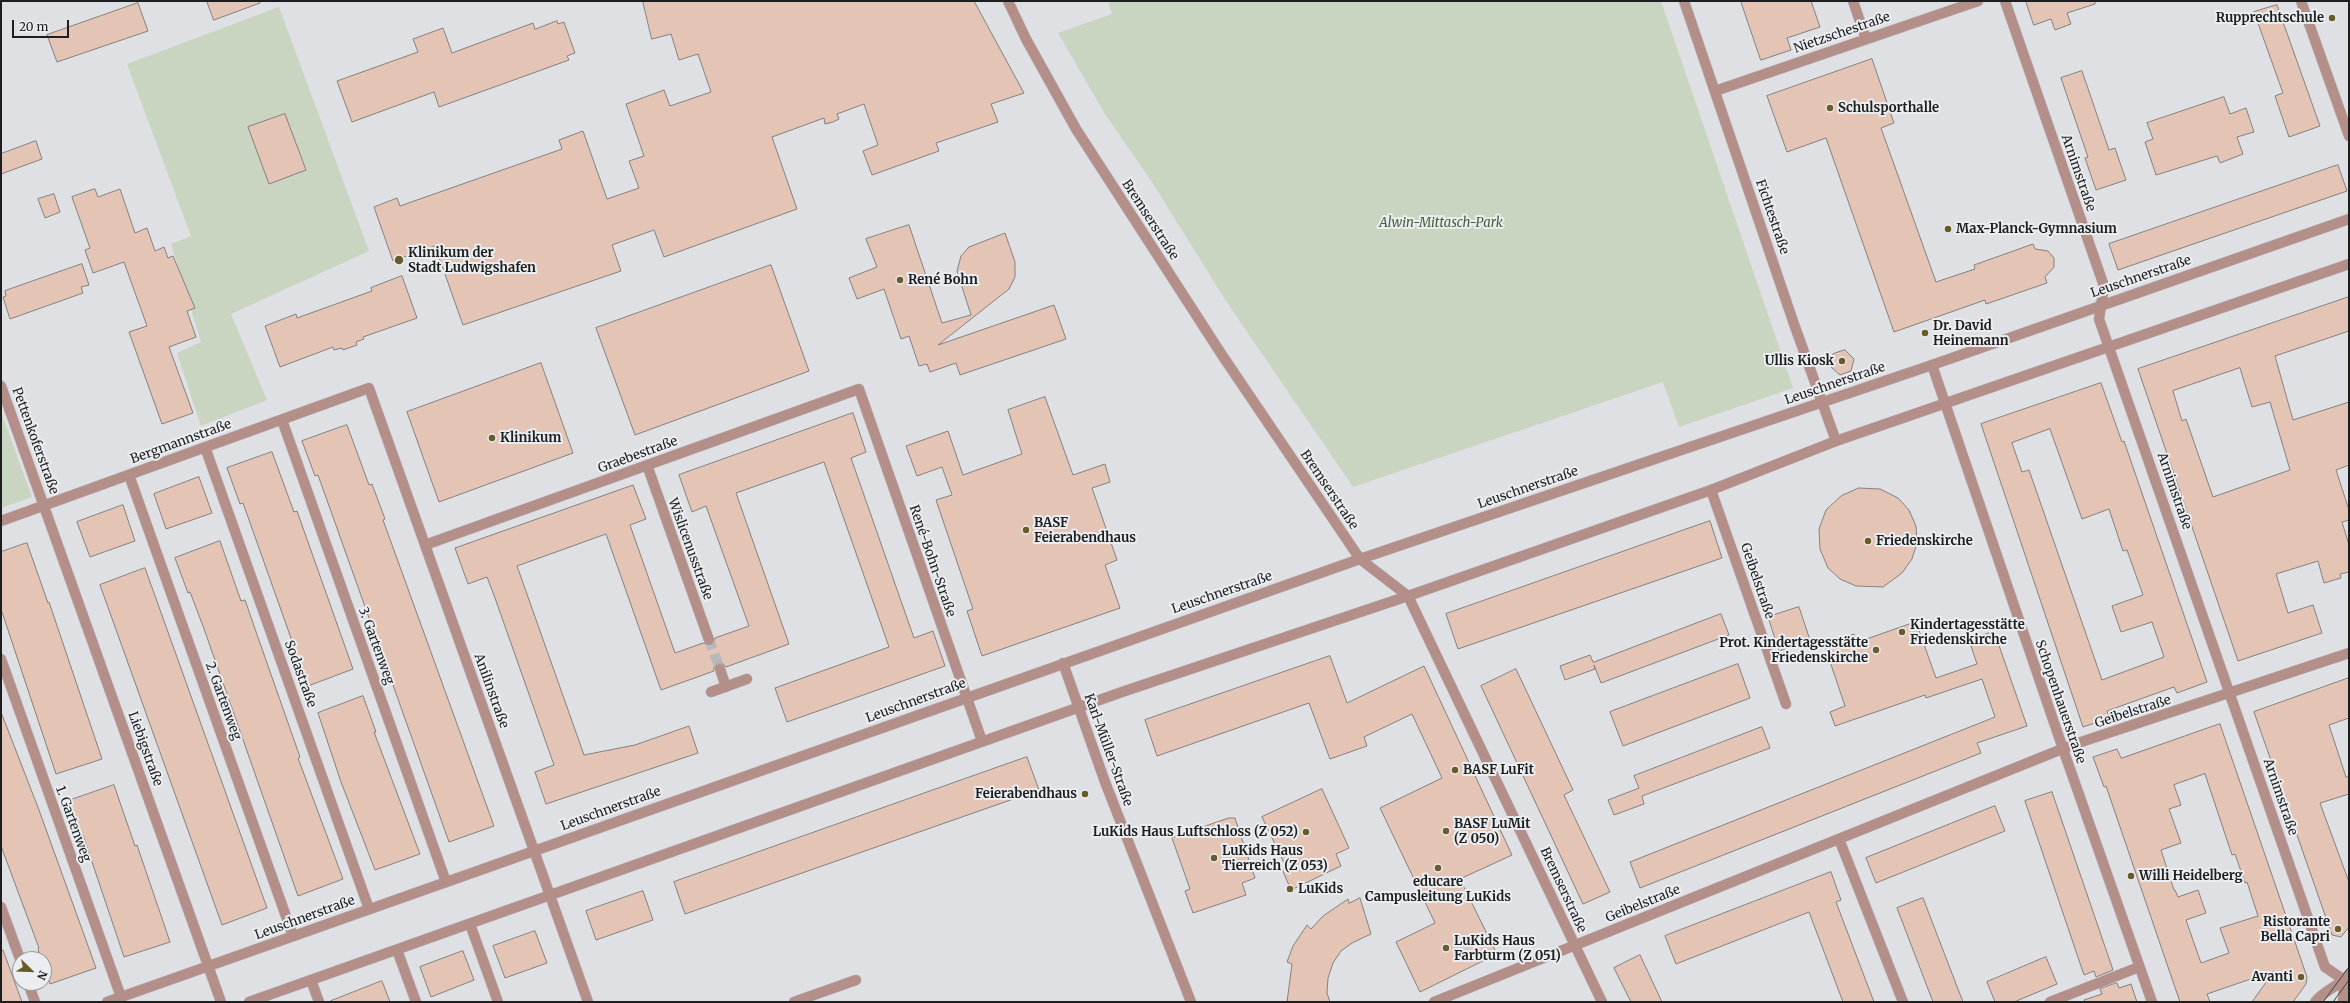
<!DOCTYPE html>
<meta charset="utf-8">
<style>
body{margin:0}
#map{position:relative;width:2350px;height:1003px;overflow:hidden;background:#dee0e3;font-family:Merriweather,serif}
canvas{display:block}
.frame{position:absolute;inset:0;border:2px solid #1d1e1f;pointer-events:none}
.north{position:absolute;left:12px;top:951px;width:40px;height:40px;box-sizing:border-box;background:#ebedf0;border:1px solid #999a9c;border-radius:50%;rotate:113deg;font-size:11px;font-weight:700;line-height:16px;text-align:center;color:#1d1e1f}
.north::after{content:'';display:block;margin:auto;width:14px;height:18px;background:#695b28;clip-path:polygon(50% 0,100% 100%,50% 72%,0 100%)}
.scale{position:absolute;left:12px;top:20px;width:57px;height:18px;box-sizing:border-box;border:2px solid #1d1e1f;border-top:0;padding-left:5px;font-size:12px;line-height:14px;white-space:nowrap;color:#1d1e1f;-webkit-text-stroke:3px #ebedf0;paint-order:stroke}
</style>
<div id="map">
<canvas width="2350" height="1003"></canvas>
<div class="frame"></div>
<div class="north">N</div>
<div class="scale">20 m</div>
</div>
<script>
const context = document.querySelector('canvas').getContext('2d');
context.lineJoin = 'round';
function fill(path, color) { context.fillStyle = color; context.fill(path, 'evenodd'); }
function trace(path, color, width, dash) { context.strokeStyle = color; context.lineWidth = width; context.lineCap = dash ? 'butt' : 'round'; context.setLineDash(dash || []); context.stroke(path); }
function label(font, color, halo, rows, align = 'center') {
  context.font = font + ' Merriweather,serif'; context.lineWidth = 4; context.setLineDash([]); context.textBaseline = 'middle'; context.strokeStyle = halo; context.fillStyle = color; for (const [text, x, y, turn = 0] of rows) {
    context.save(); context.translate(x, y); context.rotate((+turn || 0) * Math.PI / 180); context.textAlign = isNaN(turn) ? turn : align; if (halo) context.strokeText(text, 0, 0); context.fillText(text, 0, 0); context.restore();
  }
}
const green = new Path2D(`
 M1108,1h553l132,387 -114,39 -16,-45 -310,105 -127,-186 -74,-119 -47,-68 -47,-81 54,-19z
 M279,7l90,244 -138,63 36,86 -66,26 -24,-73 24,-11 -30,-98 20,-8 -64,-172z
 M1,412l31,85 -31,11z`);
const building = new Path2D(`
 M207,1h53v2l-46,17z
 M643,1h331l50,92 -33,11 7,18 -62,21 3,8 -67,24 -9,-24 15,-6 -14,-41 -27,10 2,5 -6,3 -8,2 -1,-6 -52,19 25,72 -133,48 -10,-27 -42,15 9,26 -158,54 -28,-79 -42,15 -19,-54 23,-9 3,8 162,-57 -3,-9 24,-9 24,68 32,-11 -10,-27 15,-5 -18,-52 38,-14 6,16 41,-14 -13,-38 -19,6 -8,-26 -19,5z
 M1741,1h70l9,26 -33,11 4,12 -30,10z
 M2026,1h69v3l-28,9 4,11 -16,6 -4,-11 -17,6z
 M138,3l10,28 -91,31 -10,-27z
 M2277,5l43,121 -31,11 -14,-41 8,-3 -29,-81z
 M557,21l1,3 6,-2 11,31 -8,3 2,4 -130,47 -5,-15 -82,30 -15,-41 81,-29 -5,-13 30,-11 9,25 81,-30 2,6z
 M1872,59l22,64 -13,5 55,154 39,-13 -1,-4 59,-21 2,5 13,2 6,7v9l-9,10 2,6 -61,21 -1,-4 -91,32 -68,-194 -39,14 -20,-56z
 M2082,71l27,79 6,-2 11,32 -30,10 -11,-32 3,-1 -27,-79z
 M2224,97l6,17 16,-6 8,24 -17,5 6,17 -23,9 -3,-7 -61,19 -11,-33 8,-3 -6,-16z
 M285,114l21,56 -37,14 -21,-57z
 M36,141l6,18 -41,15v-20z
 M2338,165l9,26 -229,79 -9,-26z
 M95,189l3,8 22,-8 15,44 12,-5 8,23 9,-4 4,11 5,-2 22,52 -8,3 9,26 -27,10 24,66 -31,11 -33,-92 18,-6 -23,-64 -31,11 -8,-23 5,-2 -18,-51z
 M54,194l6,18 -15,6 -7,-19z
 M909,225l33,98 29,-8 -14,-44 4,-15 8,-9 36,-14 10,29v15l-6,12 -71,56 116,-40 12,34 -106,36 -4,-12 -26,9 -3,-8 -8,2 -10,-30 -8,3 -17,-50 -27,10 -8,-21 28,-11 -11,-28z
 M82,264l7,21 -8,2 2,6 -73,26 -7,-22 3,-1 -1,-5z
 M771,265l38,106 -174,64 -39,-107z
 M402,276l15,42 -54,19 1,2 -8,3 1,3 -14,5 -1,-2 -8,2 -1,-3 -53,20 -15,-41 31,-12 1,4 75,-27 -1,-3z
 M2349,297v34l-74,25 18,64 56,-18v63l-13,5 13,40v10l-7,2 7,23v27l-9,2 1,4 -17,5 -6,-22 -42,13 12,39 25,-8 9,28 -84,28 -100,-292zM2240,368l12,39 18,-5 20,68 -77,27 -27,-78 -4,2 -9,-30z
 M1845,350l9,9 -3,12 -11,4 -10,-9 3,-12z
 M541,363l32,90 -134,49 -32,-90z
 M2101,383l21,59 2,-1 83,241 -30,11 -3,-6 -17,6 -50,18 3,7 -27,9 -102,-303zM2050,429l32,90 27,-10 14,42 4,-1 16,45 -31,11 9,26 31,-10 12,35 -62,23 -73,-210 -7,2 -10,-29z
 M1045,397l28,78 32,-11 5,18 -18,6 25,72 -12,5 15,43 -138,48 -15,-45 6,-2 -37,-109 16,-5 -10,-28 -25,9 -11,-30 42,-15 15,44 59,-21 -14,-44z
 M853,413l13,39 -15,6 63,180 19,-7 12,35 -158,56 -12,-34 114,-41 -65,-185 -88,31 53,151 -63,23 -4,-4h-4l-4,4v4l-53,19 -55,-156 -89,32 67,189 51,-10 54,-19 9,27 -152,51 -11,-32 19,-7 -59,-167 -8,-21 -19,7 -13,-36 178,-63 13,34 -16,6 45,128 28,-10 8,3 3,-2 1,-6 34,-12 -43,-120 -14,6 -13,-37z
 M347,425l22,60 3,-1 13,35 -2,1 111,306 -45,16 -131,-367 -3,1 -13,-35z
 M272,452l22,60 3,-1 56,158 -45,17 -65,-183 -3,1 -13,-36z
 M199,477l13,36 -46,16 -12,-35z
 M1859,488l21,1 18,9 11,12 7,16 1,17 -5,16 -10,14 -19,14 -27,-1 -16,-7 -12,-11 -8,-19 -1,-20 7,-19 15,-14z
 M123,505l12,36 -45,16 -13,-35z
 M1710,521l12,37 -264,91 -12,-35z
 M220,541l21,60 4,-1 9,26 46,131 -2,1 45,121 -45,17 -95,-270 -13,-34 -2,1 -13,-35z
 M27,543l21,60 1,-1 53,157 -46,15 -55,-165v-57z
 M145,568l122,340 -45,17 -122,-340z
 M1799,607l11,33 -31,11 -11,-34z
 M1721,614l8,21 -128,48 -7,-18 1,4 -30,11 -5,-14 30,-11 3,7z
 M1916,622l20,56 41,-14 -8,-24 25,-9 33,95 -50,17 4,10 -341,135 -10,-26 365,-145 -13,-38 -56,19 -1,-3 -90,31 -5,-14 15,-6 -21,-62 30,-10 3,8z
 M1330,656l17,47 77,-37 88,189 -52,24 37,75 -77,38 -24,-50 39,-19 -55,-115 62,-30 -30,-64 -48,23 3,9 -37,13 -21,-56 -152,53 -12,-36z
 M1738,664l12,34 -127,48 -13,-34z
 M1516,669l57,121 -9,5 46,97 -27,12 -102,-218z
 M2349,678v40l-20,7 17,52h3v17l-29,9 29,79v45l-8,10 -9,-2 -78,-223z
 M363,696l13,36h-2l46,122 -45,16 -34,-88 -23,-69z
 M1,712l38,98 57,158 -46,16 -6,-17v-8l-4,-2 -2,-8 1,-1 -38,-102z
 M2220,724l87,253 -1,7 -13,18h-41l22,-31 -67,23 3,8h-30l-74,-216 -2,1 -11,-30 24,-8 4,9zM2205,774l27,81 3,-1 10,29 2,-1 11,34 -38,12 9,25 -28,10 -15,-43 20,-7 -8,-23 -20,7 -3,-7h-1l-13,-40 20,-7 -12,-34 12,-4 -7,-20z
 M1762,727l8,21 -128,48 2,8 -30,11 -6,-15 31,-12 -5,-12z
 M1027,757l12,33 -354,124 -11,-32z
 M114,785l21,61 2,-1 33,97 -46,15 -41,-122 -3,1 -12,-35z
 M1322,789l27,59 -13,6 5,12 -50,24 -9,-21 4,-2 -24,-50z
 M2052,792l61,178 -17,7 -2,-6 -10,4 -59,-174z
 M1995,806l10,25 -129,52 -10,-25z
 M1229,818h6l20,60 -13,5 4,12 -53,18 -8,-22 5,-2 -18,-51z
 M1831,872l10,28 -5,2 38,100h-31l-34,-90 -133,52 -11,-28z
 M643,891l10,29 -57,20 -10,-29z
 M1360,898l11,36 -19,9 -11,8 -8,12 -5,15 -1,15 3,9h-43l5,-38 -5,-2 6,-16 14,-21 4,4 12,-13 25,-17 1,4z
 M1923,898l40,104h-30l-36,-94z
 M535,931l12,32 -42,15 -12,-32z
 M1,950h2l19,52h-21z
 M463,951l11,29 -43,17 -11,-30z
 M1640,955l22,47h-31l-17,-34z
 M2046,957l11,27 -43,18h-19l-8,-20z
 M382,981l8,21h-58l-1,-1z
 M2117,983l2,5 12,-4 6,18h-52l-1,-2 18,-6 -2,-5z`);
const minorTunnel = new Path2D(`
 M709,640l11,29`);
const minor = new Path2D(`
 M1008,1l18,38 50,90 146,226 138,204 48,37 194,406
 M1684,1l110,323 42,117
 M1853,1l13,38
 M2005,1l99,285 -5,33 226,648 19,13
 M2301,1l48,135
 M1715,91l263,-90
 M1932,365l131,384 89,253
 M1,386l220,616
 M282,420l164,462
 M205,447l164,462
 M647,465l62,175
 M129,475l164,461
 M1711,490l75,214
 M1,521l368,-133 219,614
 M425,545l434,-156 123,352
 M1,659l120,338
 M720,669l6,18
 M711,692l36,-13
 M1839,839l64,163
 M1,907l19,52
 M470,924l28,78
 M397,950l19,52
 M311,980l8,22
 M28,983l7,19
 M794,1002l62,-22
 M1434,1002l638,-257 277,-92
 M2050,1002l89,-35`);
const tertiary = new Path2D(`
 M1063,663l42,119 86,220
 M107,1002l1253,-443 572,-194 417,-146
 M249,1002l873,-310 286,-96 303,-106 125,-49 513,-177
 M2315,1002c9,-12 25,-16 34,-28
 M2343,1002l1,-22`);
const tram = new Path2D(`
 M2323,1002l26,-35
 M2333,1002l16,-22`);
const markers = [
 [2332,18,4,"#695b28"],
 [1830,108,4,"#695b28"],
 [1948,229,4,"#695b28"],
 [399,260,5,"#695b28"],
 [900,280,4,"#695b28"],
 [1925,333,4,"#695b28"],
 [1842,361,4,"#695b28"],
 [492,438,4,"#695b28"],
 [1026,530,4,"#695b28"],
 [1868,541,4,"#695b28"],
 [1902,632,4,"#695b28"],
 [1876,650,4,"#695b28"],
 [1455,770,4,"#695b28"],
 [1085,794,4,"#695b28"],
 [1446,831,4,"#695b28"],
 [1306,832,4,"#695b28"],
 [1214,858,4,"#695b28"],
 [1438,868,4,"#695b28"],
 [2131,876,4,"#695b28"],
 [1290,889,4,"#695b28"],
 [2338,929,4,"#695b28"],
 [1446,948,4,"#695b28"],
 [2301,977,4,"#695b28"]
];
const poiNames = [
 ["Rupprechtschule",2324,18,"right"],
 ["Schulsporthalle",1838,108],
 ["Max-Planck-Gymnasium",1956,229],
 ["Klinikum der",408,253],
 ["Stadt Ludwigshafen",408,268],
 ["René Bohn",908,280],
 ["Dr. David",1933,326],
 ["Heinemann",1933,341],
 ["Ullis Kiosk",1834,361,"right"],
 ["Klinikum",500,438],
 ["BASF",1034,523],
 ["Feierabendhaus",1034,538],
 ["Friedenskirche",1876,541],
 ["Kindertagesstätte",1910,625],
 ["Friedenskirche",1910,640],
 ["Prot. Kindertagesstätte",1868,643,"right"],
 ["Friedenskirche",1868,658,"right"],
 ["BASF LuFit",1463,770],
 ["Feierabendhaus",1077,794,"right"],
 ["BASF LuMit",1454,824],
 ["(Z 050)",1454,839],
 ["LuKids Haus Luftschloss (Z 052)",1298,832,"right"],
 ["LuKids Haus",1222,851],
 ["Tierreich (Z 053)",1222,866],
 ["Willi Heidelberg",2139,876],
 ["educare",1438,882,"center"],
 ["Campusleitung LuKids",1438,897,"center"],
 ["LuKids",1298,889],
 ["Ristorante",2330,922,"right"],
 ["Bella Capri",2330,937,"right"],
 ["LuKids Haus",1454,941],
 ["Farbturm (Z 051)",1454,956],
 ["Avanti",2293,977,"right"]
];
const streetNames = [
 ["Nietzschestraße",1842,33,-19],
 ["Arnimstraße",2078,173,71],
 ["Fichtestraße",1772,217,71],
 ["Bremserstraße",1150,220,57],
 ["Leuschnerstraße",2141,277,-19],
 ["Leuschnerstraße",1835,384,-19],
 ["Pettenkoferstraße",35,441,70],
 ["Bergmannstraße",181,442,-20],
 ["Graebestraße",638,455,-20],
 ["Leuschnerstraße",1528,488,-19],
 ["Bremserstraße",1329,490,56],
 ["Arnimstraße",2174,491,71],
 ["Wislicenusstraße",690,549,70],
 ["René-Bohn-Straße",932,561,71],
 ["Geibelstraße",1757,581,71],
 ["Leuschnerstraße",1222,593,-19],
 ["3. Gartenweg",376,646,70],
 ["Sodastraße",300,674,70],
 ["Anilinstraße",491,691,70],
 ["2. Gartenweg",223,701,70],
 ["Leuschnerstraße",916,701,-20],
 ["Schopenhauerstraße",2060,702,71],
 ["Geibelstraße",2133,712,-18],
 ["Liebigstraße",145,749,70],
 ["Karl-Müller-Straße",1108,750,70],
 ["Arnimstraße",2280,797,71],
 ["Leuschnerstraße",611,809,-20],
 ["1. Gartenweg",73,824,70],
 ["Bremserstraße",1563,890,65],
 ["Geibelstraße",1643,904,-22],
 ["Leuschnerstraße",305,918,-20]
];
const parkNames = [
 ["Alwin-Mittasch-Park",1441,223]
];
fill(green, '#c9d4c1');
fill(building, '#e4c4b5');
trace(building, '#84807f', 1);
trace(minorTunnel, '#b7b9bc', 10, [10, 5]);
trace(minor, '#bbbdc0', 11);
trace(tertiary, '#bbbdc0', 11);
trace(minor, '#b48f8a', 10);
trace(tertiary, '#b48f8a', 10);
trace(tram, '#424445', 1);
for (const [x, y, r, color] of markers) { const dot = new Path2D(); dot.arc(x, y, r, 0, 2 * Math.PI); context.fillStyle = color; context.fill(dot); trace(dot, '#ebedf0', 1.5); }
label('bold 13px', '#1d1e1f', '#ebedf0', poiNames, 'left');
label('13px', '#1d1e1f', '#ebedf0', streetNames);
label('italic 13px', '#486035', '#ebedf0', parkNames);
</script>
